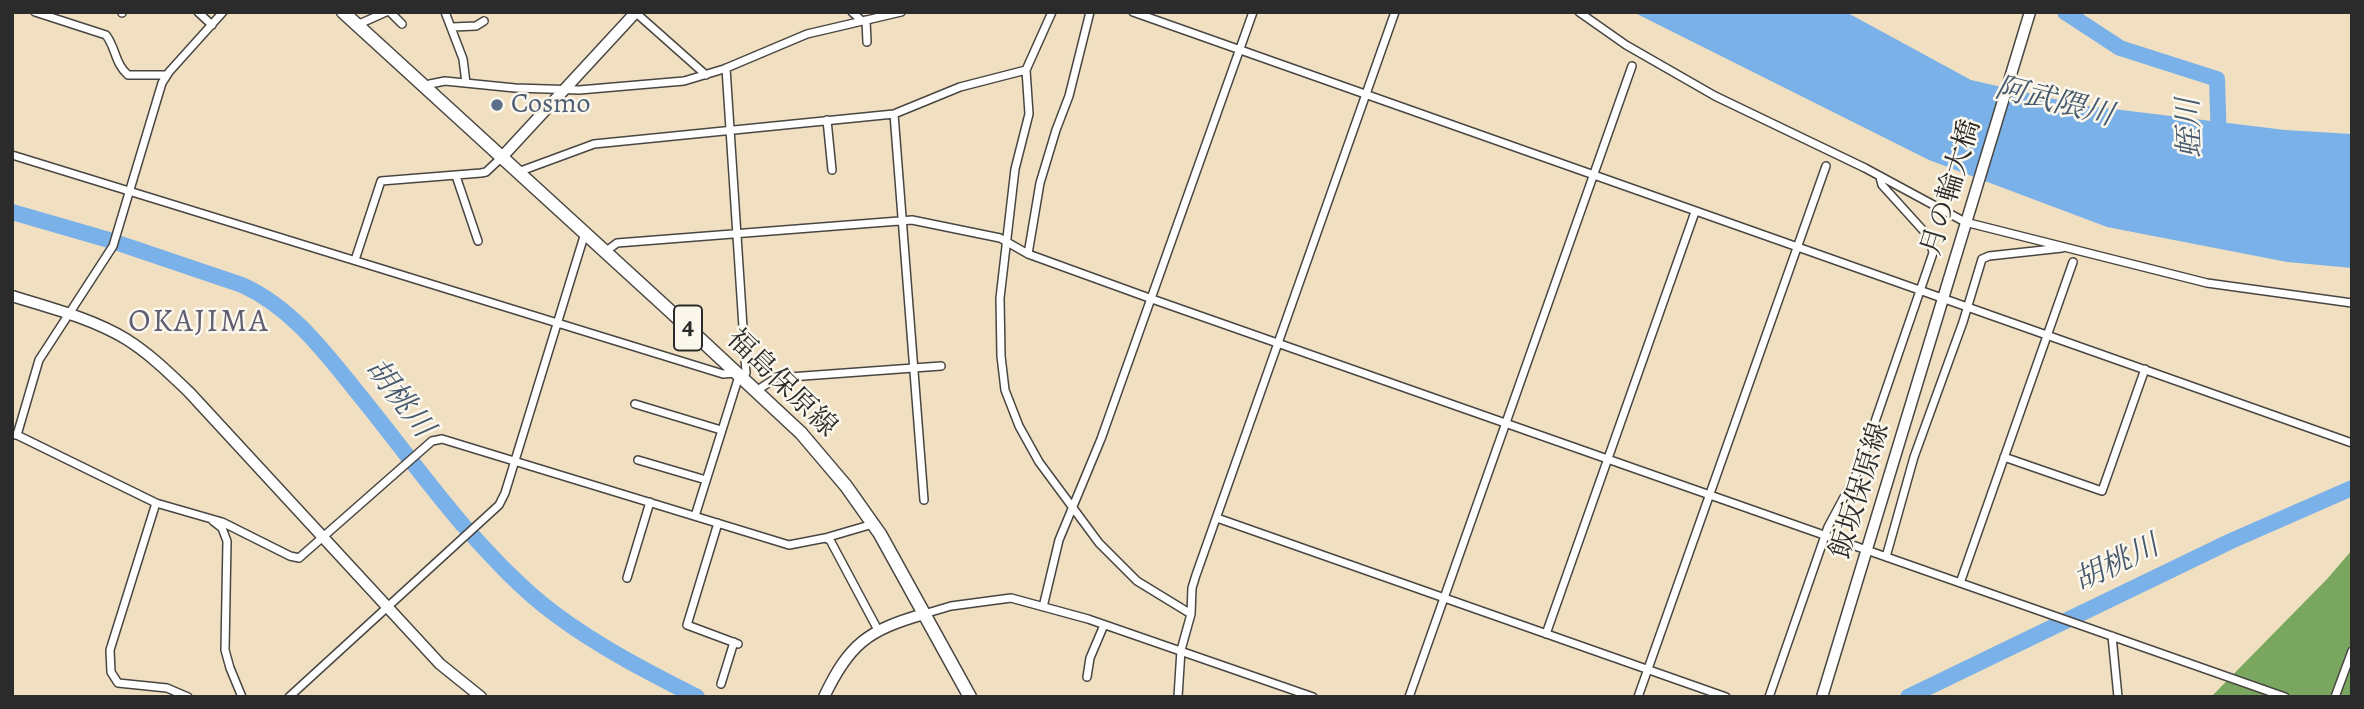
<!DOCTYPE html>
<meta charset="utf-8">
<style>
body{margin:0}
#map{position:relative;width:2364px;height:709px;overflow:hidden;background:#f0e0c1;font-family:Alegreya,serif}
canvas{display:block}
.frame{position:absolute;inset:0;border:14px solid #2b2b2b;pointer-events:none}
</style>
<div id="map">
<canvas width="2364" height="709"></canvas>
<div class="frame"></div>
</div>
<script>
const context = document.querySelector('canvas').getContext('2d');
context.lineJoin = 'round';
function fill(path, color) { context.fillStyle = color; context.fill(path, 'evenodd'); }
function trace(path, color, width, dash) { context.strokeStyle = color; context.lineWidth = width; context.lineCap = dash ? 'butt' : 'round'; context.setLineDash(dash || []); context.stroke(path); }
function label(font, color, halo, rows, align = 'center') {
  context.font = font + ' Alegreya,"Noto Serif JP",serif'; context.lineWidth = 5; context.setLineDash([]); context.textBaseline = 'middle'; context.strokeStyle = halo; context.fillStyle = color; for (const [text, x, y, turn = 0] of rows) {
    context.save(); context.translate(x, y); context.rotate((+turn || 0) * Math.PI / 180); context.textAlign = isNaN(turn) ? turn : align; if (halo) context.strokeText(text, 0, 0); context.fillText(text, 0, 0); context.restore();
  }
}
const forest = new Path2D(`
 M2352,550v147h-141l117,-119z`);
const water = new Path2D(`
 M1633,12h213l125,68 110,25 204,25 67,4v134l-65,-6 -180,-35 -178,-67z`);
const river = new Path2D(`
 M2065,12l55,36 97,31 2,65
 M12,212l97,28 133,45c49,22 82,66 115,107 36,44 69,90 106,133 28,31 58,64 92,89 44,33 93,58 142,83
 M1908,697l323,-156 121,-53`);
const street = new Path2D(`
 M35,12l71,23c10,13 9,29 22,40h39
 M198,12l14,13
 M390,12l12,12
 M445,12l18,47 3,24
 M635,12l71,63
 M852,12l9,8
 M1052,12l-26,58 3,44 -14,55 -15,129 1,58 4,34 14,36 20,36 60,81 38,38 54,33
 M1133,12l1219,431
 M1579,12l47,33 89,51 150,72 100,54 242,61 145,20
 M122,13v-1
 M866,20l1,22
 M357,25l29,-13
 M452,27l24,-1 8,-5
 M726,68l20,305 -3,5
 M426,88l4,-4 15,-3 70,7 64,2 105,-9 40,-12 83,-35 94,-22
 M894,114l30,386
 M827,120l5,50
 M12,155l711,219 13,-1
 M518,172l76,-28 300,-30 66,-27 66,-17
 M456,176l22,65
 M605,252l12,-9 295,-23 88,18 28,16 124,45 1133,398
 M1028,254l12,-71 16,-53 13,-34 21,-84
 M355,260l26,-79 100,-8 5,-1 16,-15
 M756,391l20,-13 165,-12
 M635,404l86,26
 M12,435h5l139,68 66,19 68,34 9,2 133,-117 10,-2 347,106 36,-7 5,2 48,90
 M17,435l22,-75 74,-114 49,-163 7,-11 54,-60
 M2004,457l98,34 43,-122
 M638,460l68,20
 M156,503l-46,147 1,22 7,11 49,5 21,9
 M695,516l44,-140
 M1217,518l509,179
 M213,521l9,7 5,13 -2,109 5,18 12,29
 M718,523l-31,102 51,19
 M825,538l48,-14
 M1886,557l28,-100 49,-135 19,-63 7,-3 73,-8
 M627,578l23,-76
 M1960,583l113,-321
 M1043,607l16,-67 42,-101 152,-427
 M924,614l27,-8 60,-8 77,21 225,78
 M1546,634l149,-422
 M2112,636l6,61
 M1087,677l3,-19 14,-33
 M721,684l13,-42
 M289,697l210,-192 6,-12 80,-260
 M1178,697l3,-47 10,-36 1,-26 4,-13 199,-563
 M1409,697l223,-631
 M1638,697l188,-531
 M1769,697l59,-170 30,-56 75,-218 -3,-15 -48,-53 -2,-8
 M2335,697l17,-46`);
const secondary = new Path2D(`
 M502,157l134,-145
 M12,296c38,12 79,22 114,43 24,15 43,34 63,53l251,272 41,33
 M824,697c25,-53 44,-67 100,-83
 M1822,697l208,-685`);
const primary = new Path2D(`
 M343,12l326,298 132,123 45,53 34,48 90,163`);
const markers = [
 [497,105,7,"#5c6f8a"]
];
const shields = [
 [688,328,28]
];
const shieldNames = [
 ["4",688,328]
];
const serviceNames = [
 ["Cosmo",511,105]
];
const streetNames = [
 ["月の輪大橋",1952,188,-73],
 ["福島保原線",781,384,44],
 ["飯坂保原線",1861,491,-73]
];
const waterNames = [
 ["阿武隈川",2054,103,14],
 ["蛭川",2191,128,-92],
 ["胡桃川",398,399,52],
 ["胡桃川",2117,565,-26]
];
const quarterNames = [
 ["OKAJIMA",199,323]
];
fill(forest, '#7aa760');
fill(water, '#7bb1e9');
trace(river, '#7bb1e9', 16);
trace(street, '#494642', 10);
trace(secondary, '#494642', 13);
trace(primary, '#494642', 15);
trace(street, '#fff', 7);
trace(secondary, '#fff', 10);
trace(primary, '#fff', 12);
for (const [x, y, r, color] of markers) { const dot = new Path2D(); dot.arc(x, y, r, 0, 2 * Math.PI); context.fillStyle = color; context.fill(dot); trace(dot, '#fbf7ec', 2.5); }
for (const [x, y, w] of shields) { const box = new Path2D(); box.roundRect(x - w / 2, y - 22.5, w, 45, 5); context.fillStyle = '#fbf7ec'; context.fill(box); trace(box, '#2b2b2b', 2); }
label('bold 26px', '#2b2b2b', null, shieldNames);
label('28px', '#4e5e75', '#fbf7ec', serviceNames, 'left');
label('28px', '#2b2b2b', '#fbf7ec', streetNames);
label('italic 30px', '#475a6e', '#fbf7ec', waterNames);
context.letterSpacing = '2px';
label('32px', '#615d72', '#fbf7ec', quarterNames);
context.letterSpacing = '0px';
</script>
